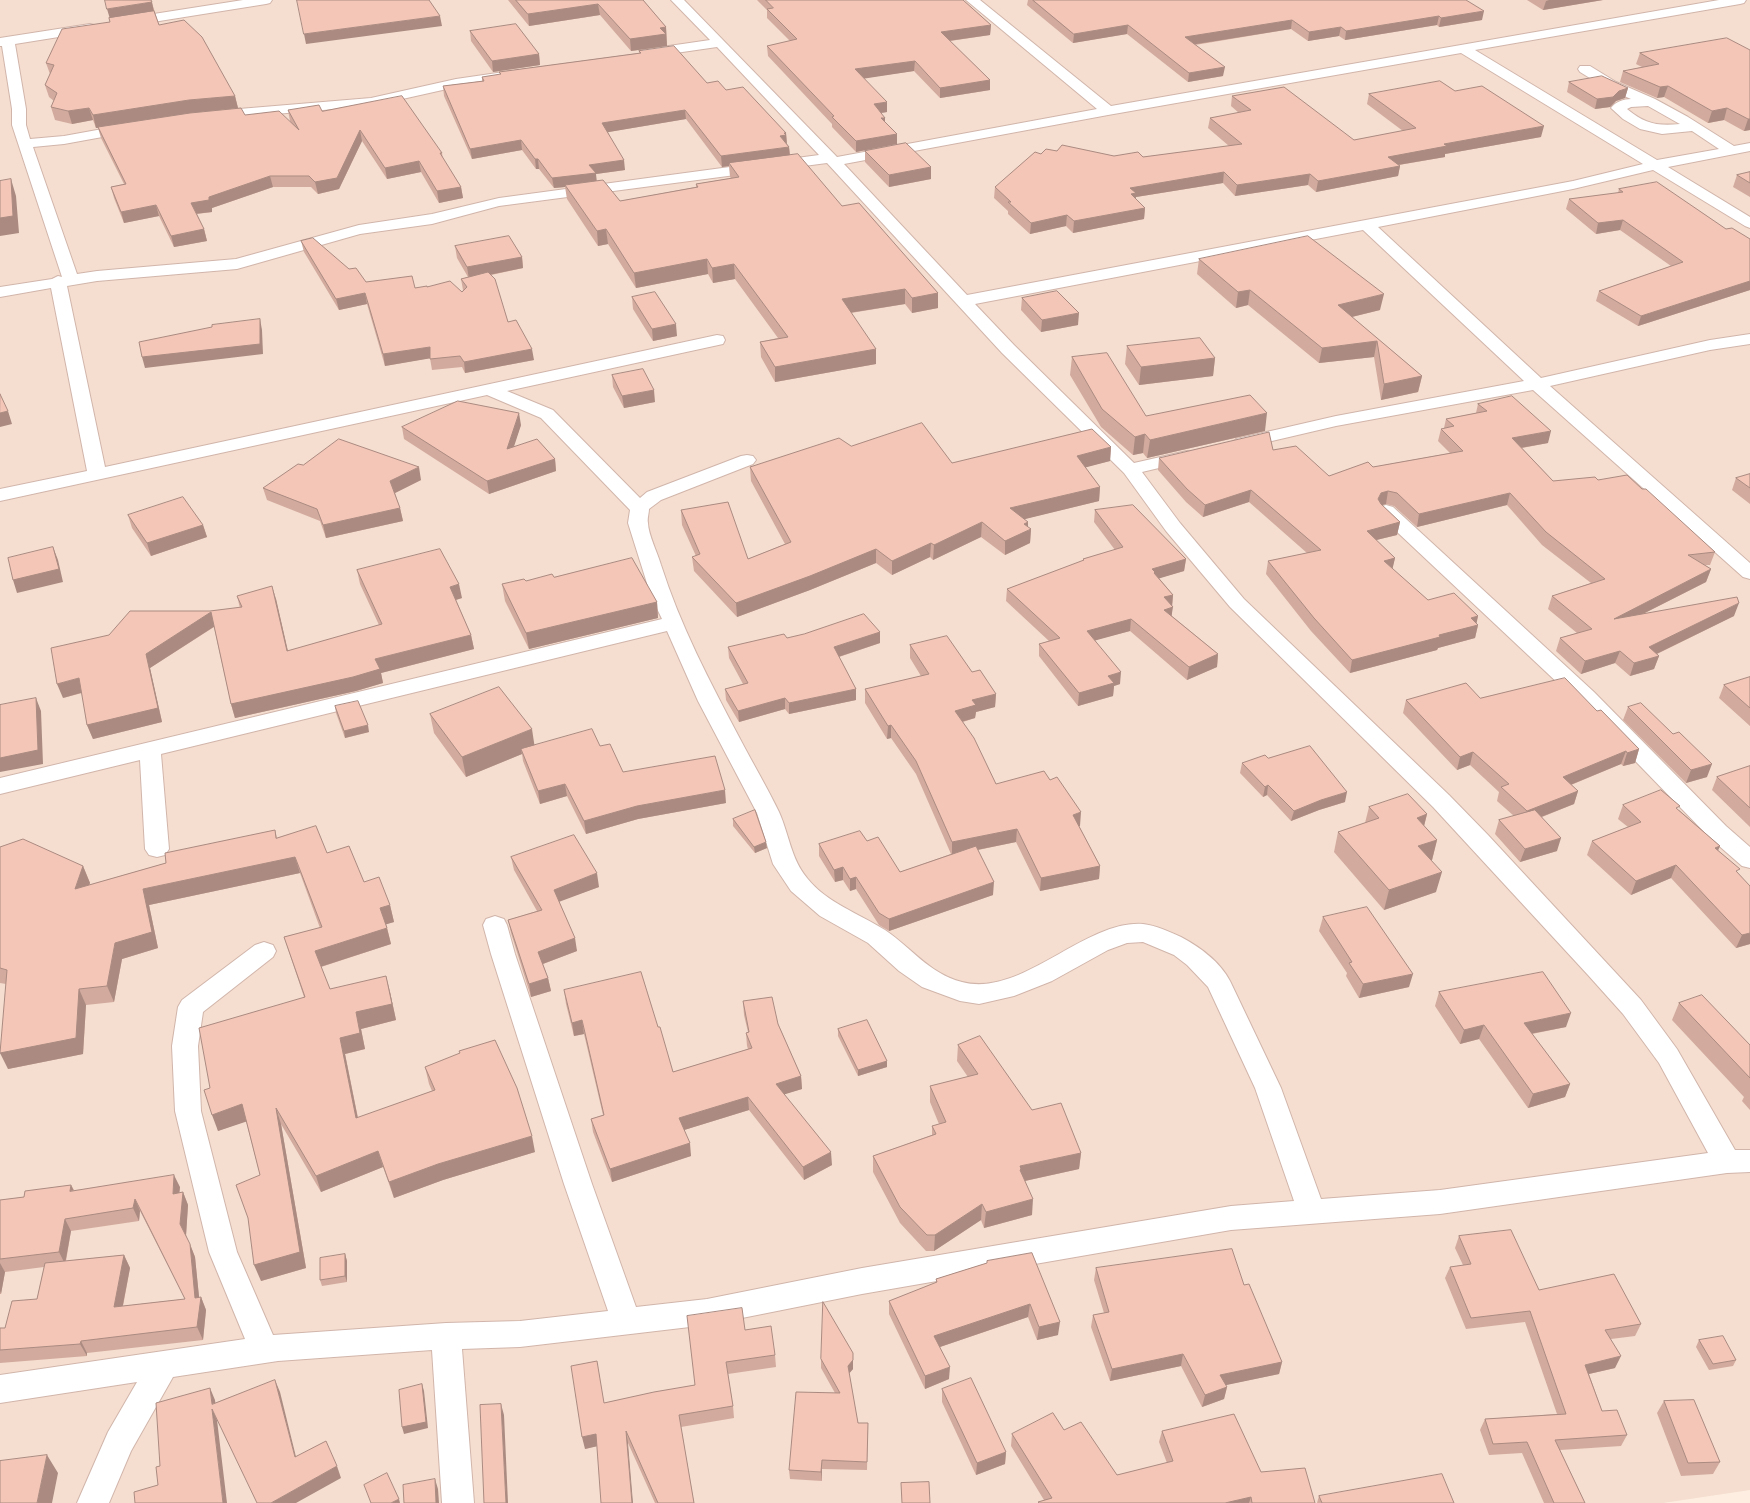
<!DOCTYPE html>
<style>
body{margin:0}
canvas{display:block;background:#fdeee1}
</style>
<canvas width="1750" height="1503"></canvas>
<script>
const context = document.querySelector('canvas').getContext('2d');
context.lineJoin = 'round';
function fill(path, color) { context.fillStyle = color; context.fill(path, 'evenodd'); }
function trace(path, color, width, dash) { context.strokeStyle = color; context.lineWidth = width; context.lineCap = dash ? 'butt' : 'round'; context.setLineDash(dash || []); context.stroke(path); }
const residential = new Path2D(`
 M0,0h1750v1490l-87,13h-1663z`);
const minor = new Path2D(`
 M243,0h29l-2,3 -4,1 -138,22 -4,-1 -2,-3 2,-3 4,-1z
 M671,0h13l153,157 260,-48 -131,-109h14l131,106 608,-106h27l-2,3 -4,1 -265,46 182,110 62,-11 -27,-18 -30,3 -22,-5 -17,-10 -12,-11c4,-6 13,-9 20,-9l-25,-11 -26,-16 -2,-3 2,-3h10l26,16 39,17 33,18 46,29 16,-3v8l-82,16 82,50v11l-5,-2 -92,-56 -80,19 -195,38 163,151 169,-38 40,-6v10l-40,6 -160,36 200,177v16l-7,-2 -210,-187 -197,36 -94,22 -6,-1 -3,-4 3,-4 100,-23 188,-35 -161,-151 -388,74 39,41 120,118 53,-12 6,1 3,4 -3,4 -51,12 38,51 64,76 205,196 39,40 153,165 36,49 58,101h15v22l-23,1 -287,41 -209,16 -369,64 -155,31 -187,22 -58,2 12,154h-32l-10,-153 -154,11 -105,16 -42,74 -22,52h-32l31,-71 29,-50 -137,21v-28l245,-36 -36,-87 -34,-141 -3,-65 6,-39 4,-7 73,-55 9,-3 9,3 3,6 -3,6 -70,55 -5,34 3,65 36,141 36,83 173,-12 74,-2 88,-10 -44,-127 -73,-230 -8,-29 3,-6 9,-3 9,3 3,6 8,29 77,230 44,123 71,-8 155,-31 369,-62 63,-5 -39,-113 -47,-101 -21,-22 -13,-10 -31,-13 -16,1 -19,7 -56,31 -38,15 -35,8 -19,-3 -38,-14 -23,-16 -31,-28 -48,-27 -29,-25 -18,-27 -16,-51 -59,-112 -31,-70 -506,123 8,95 -4,6 -8,2 -8,-2 -4,-6 -5,-89 -140,34v-16l662,-159 -11,-23 -23,-73 2,-13 -89,-92 -54,-23 -487,106v-12l87,-18 -36,-183 -51,9v-10l52,-8 6,-3 4,1 -50,-152v-16l-10,-63h-2v-8l90,-14 4,1 2,3 -2,3 -4,1 -75,12 11,65v16l4,14 34,-3 66,-12 5,1 2,3 -2,3 -5,1 -66,12 -31,3 44,127 20,-3 139,-12 123,-34 73,-11 67,-16 320,-43 -102,-108 -69,10 -5,-1 -2,-3 2,-3 5,-1 62,-9zM1461,53l182,111 -70,17 -606,114 -123,-131 264,-49zM1648,106l30,17 2,1c-23,2 -35,0 -53,-15l4,-2zM827,163l175,190 122,120 42,58 64,76 203,200 155,168 35,39 36,49 49,90 -268,37 -119,9 -40,-111 -51,-107c-10,-19 -30,-34 -49,-44 -11,-5 -26,-12 -38,-13 -59,-4 -121,74 -181,58 -34,-9 -50,-34 -77,-52 -27,-17 -58,-27 -78,-52 -16,-19 -18,-44 -28,-66 -12,-25 -27,-50 -40,-75 -29,-55 -59,-112 -78,-172 -3,-11 -13,-31 -13,-42 -1,-4 1,-10 1,-14l12,-9 92,-36 3,-4 -3,-4 -6,-1 -6,1 -94,36 -7,6 -87,-88 -46,-19 216,-47 2,-4 -2,-4 -6,-1 -612,132 -38,-181 30,-5 140,-12 123,-35 72,-10 67,-18z
 M511,71l5,1 2,3 -2,3 -60,9 -85,19 -156,13 -5,-1 -2,-3 2,-3 5,-1 156,-13 85,-19z
 M1386,505l7,2 201,185 132,134 24,21v21l-8,-2 -32,-28 -132,-136 -199,-187 -2,-4 2,-4z`);
const wall = new Path2D(`
 M151,0l8,25 76,71 3,12 7,7 46,8 -1,-2 -2,-11 34,1 120,42 1,6 18,28 2,11 -24,5 -18,-31 -34,7 -25,-38 -23,48 -21,5 -7,-7h-38l-61,21v4l-15,2 7,15 3,12 -33,6 -15,-31 -35,7 -10,-25 -3,-11 13,-3 -23,-46 -3,-10h-2l-3,-8 -21,4 -17,-4 -4,-13 3,-6 -5,-4 -4,-12 5,-11 -4,-11 64,-41z
 M508,0h135l23,27 1,19 -36,5 -31,-36 -71,11z
 M757,0h206l28,25 -1,10 -40,6 40,39v10l-50,8 -26,-27 -50,7 23,34 -6,1 4,9 12,12v10l-41,8 -24,-25v-3l-64,-68 -1,-10 23,-5 -23,-23v-8z
 M1028,0h438l16,20 -43,7 -2,-2 -92,15 -6,-4 -31,5 -17,-12 -96,16 28,31 -35,6 -61,-48 -54,9 -46,-38z
 M1527,0h76l-60,10z
 M470,31l69,23 1,11 -47,7 -22,-31z
 M1750,50v80l-6,1 -20,-11 -16,3 -44,-26 -7,1 -37,-16 3,-11 19,-4 -6,-3 4,-11z
 M639,51l68,32 19,7 60,43 1,11 2,3 1,8 52,51 96,87v15l-26,5 -7,-9 -54,9 25,51 -101,18 -14,-25 -1,-15 18,-4 -43,-59 -22,4 -5,-9 -72,14 -28,-44 -10,2 -31,-47 -2,-12 -11,1 -15,-19h-3l-14,-19 -50,9 -28,-63 -1,-10 39,-5v-4l18,-2 -1,-3 140,-19zM686,119l36,48 7,-1 1,11 1,1 -35,6v3l-76,14 -24,-21v-6l29,-4 -17,-38z
 M1569,82l59,6 -3,10 -9,3 -6,6 -15,2 -28,-17z
 M1455,91l86,46 -96,17v3l-46,8 1,1 -2,10 -82,16 -8,-7 -73,11 -12,-13 -87,14 -1,1 10,10 -1,11 -71,14 -7,-7 -36,8 -22,-20v-3l-14,-13 1,-11 46,-33 16,-3 57,5 29,1 86,-11 -21,-18 2,-10 29,-5 -8,-7 1,-10 122,44 49,-9 -36,-27 2,-10z
 M865,151l66,28 -42,8 -24,-25z
 M1750,172v25l-17,-10 4,-12z
 M1619,189l107,40 24,10v51l-112,36 -42,-25 3,-10 72,-25 -51,-36 -24,4 -30,-25 3,-10 49,-6z
 M301,241l48,28 17,13 49,6 12,-1 35,5 1,-2 -2,-11 7,-2 -11,-19 -2,-12 67,11 1,11 -32,7 17,47 26,38 -69,13 -3,-6 -30,3 -2,-12 -45,8 -18,-62 -28,6 -35,-58z
 M1199,259l181,51 -28,7 70,59 -4,16 -37,8 -7,-43 -55,6 -71,-58 -12,3 -39,-34z
 M632,297l45,39 -24,5 -20,-32z
 M1022,298l56,27 -37,7 -20,-22z
 M1127,346l88,12 -2,18 -74,9 -14,-21z
 M1072,357l74,59 119,15 -118,27 -4,-5 -10,2 -32,-28 -31,-52z
 M612,375l43,27 -31,6 -11,-21z
 M1478,404l70,39 -26,5 31,33 45,-1 44,9 73,63 -5,13h-5l6,4 -5,13 -61,31 89,3 -77,38 2,2 -5,13 -24,7 -15,-13 -34,11 -25,-23 4,-13 17,-5 -29,-24 4,-13 39,-13 -49,-38 -35,-40 -90,22 -23,-21 -8,-2 -4,1 18,17 -3,13 -21,5 19,18 -3,11 36,31 50,16 -2,7 2,2 -3,13 -37,10 -1,2 -87,23 -39,-42 -45,-57 2,-13 39,-8 -58,-51 -46,15 -17,-15 -28,-32 1,-12 114,-8 56,26 44,-9 77,-14 -12,-12 3,-12 3,-1 2,-9 30,-6z
 M521,425l-8,22 42,12 1,12 -67,23 -85,-55 -2,-12z
 M851,446l101,17 159,-16 -1,14 -25,6 15,20 -1,14 -75,18 4,3v5l3,2 -1,14 -25,12 -24,-18 -48,23 -3,-3 -38,18 -16,-12 -66,27 -73,27 -43,-46 -2,-14 4,-1 -14,-31 -1,-15 67,49 37,-15 -34,-63 -1,-14z
 M303,465l118,15 -26,13 5,15 3,13 -77,17 -6,-17 -53,-21 -4,-12z
 M1750,474v30l-18,-14 4,-12z
 M1095,510l91,49 -2,12 -25,7 14,17 -1,11v10l46,38 -1,13 -30,13 -57,-49 -35,9 25,44 -6,2 -1,10 -35,10 -39,-50v-12l10,-3 -43,-40 1,-12 76,-28v-2l32,-9 -21,-28z
 M128,515l75,10 4,12 -56,19 -19,-28z
 M357,570l105,28 -6,2 15,35 3,14 -93,24 2,10 -27,8 -121,27 -4,-14 -17,-77 -64,41 12,54 -69,17 -6,-14 -5,-32 -19,5 147,-87 30,-3 -3,-12 39,3 12,52 91,-26 -19,-41z
 M554,577l103,25 1,16 -129,31 -24,-48 -3,-17 24,-3z
 M880,632v11l-41,14 17,32v11l-67,14 -4,-5 -46,13 -13,-22 -1,-11 18,-5 -14,-26 -1,-11 59,-9z
 M910,645l62,27 24,22 -1,13 -19,5 -1,6 -12,4 33,62 84,42h-1l21,40 -1,13 -59,12 -24,-49 -38,8 15,45 -104,36 -10,-6 -23,-36 -6,2 -7,-11 -8,2 -16,-26v-12l48,-3 33,31 51,-18 -35,-80 -25,-36 -4,1 -22,-36v-14l56,-13 -11,-18z
 M1750,677v49l-31,-28 5,-13z
 M1480,698l117,13 42,38 -4,14 -12,3 -2,-2 -50,21 7,6 -4,13 -32,13 15,34 -37,11 -25,-28 4,-14 15,-4 -17,-15 2,-9 -29,-27 -13,5 -54,-57 3,-13z
 M335,706l34,26 -24,6 -9,-25z
 M1628,707l45,27 34,43 -21,6 -63,-63z
 M430,714l105,31 65,1 23,26 103,31 -88,16 -52,15 -19,-38 -27,8 -17,-43 -1,-7 -56,23 -32,-44z
 M1268,758l77,44 -26,8 -28,11 -24,-26 -4,2 -23,-24 2,-10z
 M1750,766v61l-38,-37 5,-13z
 M1623,805l56,5 41,36 -2,4 20,23 12,71 -14,4 -65,-70 -40,17 -44,-40 5,-14 36,-14 -10,-8z
 M1369,807l58,7 -3,12 13,14 -5,20h-1l5,32 -52,18 -50,-58 4,-20 27,-9z
 M733,819l34,29 -12,5 -22,-27z
 M275,830l2,8 50,15 37,29 26,23 4,17 -8,2 5,20 -70,23 9,22 60,3 6,28 -35,9 4,20 -20,5 13,64 74,-27 -3,-7 -4,-17 110,85 -92,28 -49,18 -11,-31 -62,25 -40,-68 25,144 -45,13 -1,-106 -14,-54 -28,10 -8,-43 94,-91 -20,-60 36,-9 -20,-55 -151,32 9,43 -36,11 -8,43 -28,3 -3,49 -75,15 -2,-85 -6,-1v-136l83,19 7,17 -1,2 77,-22z
 M511,857l88,30 -40,14 18,50 -34,13 5,14 3,13 -20,6 -20,-64 -3,-13 29,-9 -23,-41z
 M1323,917l86,70 -50,11 -13,-22 1,-3 -28,-42z
 M564,990l109,82 75,-23 -1,-3 -1,-13 2,-1 -4,-17 -1,-14 35,23 23,52 1,13 -18,5 48,71 -28,15 -55,-70 -65,20 7,26 -79,26 -19,-50 -2,-13 12,-4 -19,-81 -10,2 -8,-32z
 M1439,992l127,35 -34,7 38,50 -5,13 -37,11 -49,-69 -19,5 -25,-38z
 M1679,1003l71,42v65l-8,-9 2,-4 -72,-77z
 M838,1029l49,38 -29,9 -20,-40z
 M958,1045l123,108 -2,16 -54,12 7,34 -48,13 -3,-8 -47,31h-8l-26,-28 -27,-51v-16l59,-21v-9l7,-2 -9,-22v-16l38,-9 -11,-16z
 M71,1185l3,5 106,-3 -1,6 4,-1 5,13 -2,30 9,22 4,41 2,-1 5,13 -3,30 -116,13v3l-87,7v-35h5l32,-29 7,-32 -39,5 -4,22h-1v-94l24,-3zM140,1211l45,88 -62,7 7,-38 -6,-13 -58,6 5,-30 68,-10z
 M1459,1236l80,54 102,34 -6,12 -24,3 4,29 -26,6 13,37 25,24 -6,11 -61,4 25,53h-41l-22,-50 -33,2 -9,-25 5,-11 72,-5 -32,-92 -59,7 -21,-51 5,-11 13,-2 -8,-17z
 M1032,1253l26,82 -21,5 -9,-23 -88,30 9,32 -24,10 -36,-75v-13l47,-18v-4l51,-16v-2z
 M345,1254l2,7v21l-25,4 -2,-6z
 M1096,1268l148,17 38,77 -3,12 -54,11 2,2 -3,12 -22,8 -21,-41 -71,15 -19,-54 2,-12 11,-2 -10,-33z
 M745,1330l30,25 1,12 -48,7 5,32 1,12 -53,9 13,76h-39l-27,-60 -31,3 -12,3 19,-46 91,-18z
 M1699,1340l37,20 -3,6 -24,4 -13,-23z
 M821,1359l32,10 -4,4 9,50h10l-1,47 -45,-1v12l-32,-2 -1,-9 46,-77 -14,-25z
 M942,1389l64,63 -1,12 -29,11 -34,-73z
 M1664,1401l56,61 -7,12 -32,2 -24,-63z
 M1064,1430l53,45 50,-12 -8,-21 3,-11 99,41 54,31h-277v-1l6,-2 -33,-54 1,-12z
 M1319,1496l135,7h-137z`);
const shadedWall = new Path2D(`
 M1549,0h54l-60,10 3,-9z
 M152,2l2,10 -44,7 -3,-10z
 M598,4l2,11 -71,11 -1,-12z
 M1484,11l-2,9 -43,7 2,-9z
 M440,16l2,10 -136,18 -2,-10z
 M1439,16l-2,9 -92,15 1,-9z
 M1292,20l-1,9 -107,17 1,-9z
 M991,25l-1,10 -49,7v-10z
 M1128,25l-1,9 -54,9 1,-9z
 M666,27l1,19 -36,5 -1,-12 30,-11z
 M1341,27l-2,9 -31,5 1,-9z
 M539,54l1,11 -47,7 -1,-11z
 M915,61l-1,10 -59,9v-11z
 M1225,67l-2,9 -35,6 1,-9z
 M990,80v10l-50,8v-10z
 M1668,86l-4,11 -7,1 3,-11z
 M1628,88l-3,10 -9,3 -6,6 -15,2 2,-10z
 M235,96l3,12 -46,5 -96,15 -3,-13 96,-15z
 M887,102v10l-13,2v-10z
 M89,108l4,12 -21,4 -4,-13z
 M1727,108l-3,12 -16,3 4,-12z
 M685,110l1,9 -83,14 -1,-10z
 M881,118h4v10z
 M1748,119h2v11l-6,1z
 M1544,126l-3,11 -96,17v3l-59,10 2,-10 56,-13z
 M360,130l2,11 -23,48 -21,5 -3,-12z
 M784,133h2l1,12 -7,-9z
 M897,134v10l-41,8v-11z
 M521,140l1,10 -50,9 -2,-10z
 M789,147l1,10 -61,6v3l-7,1 -1,-11z
 M535,159h3l1,10h-3z
 M624,160l1,10 -29,4 1,9 -32,2v2l-11,1 -2,-10 37,-13z
 M419,161l2,11 -34,7 -2,-11z
 M1400,166l-2,10 -82,16 2,-11z
 M931,167v12l-42,8v-12z
 M1224,172l-1,11 -87,14 -1,7 -5,1v-17z
 M1310,174l-2,11 -73,11 2,-11z
 M270,176l3,11 -61,21v4l-18,2 -3,-11z
 M11,179l5,17 3,37 -19,3v-18z
 M461,187l2,11 -24,5 -2,-12z
 M156,205l3,11 -35,7 -3,-11z
 M1145,208l-1,11 -71,14 1,-12z
 M1067,215l-1,11 -36,8 1,-11z
 M1623,220l-3,10 -24,4 2,-11z
 M204,229l3,12 -33,6 -3,-11z
 M606,229l2,15 -10,2 -1,-15z
 M522,257l1,11 -54,11 -2,-12z
 M707,259l1,15 -72,14 -2,-15z
 M734,264l1,15 -22,4 -1,-15z
 M1750,281v9l-112,36 3,-10z
 M905,289v15l-63,10v-15z
 M1250,290l-2,15 -12,3 2,-16z
 M365,293l2,11 -28,6 -3,-11z
 M938,293v15l-26,5v-15z
 M1384,294l-4,16 -45,11 3,-16z
 M1079,313l-1,12 -37,7 1,-12z
 M260,319l2,11 1,24 -118,14 -3,-11z
 M676,324l1,12 -24,5 -1,-12z
 M1377,341l-3,16 -55,6 3,-15z
 M430,347l2,11 -47,8 -2,-12z
 M532,349l2,11 -69,13 -1,-11z
 M876,349v15l-101,18v-15z
 M1215,358l-2,18 -74,9 2,-18z
 M1422,376l-4,16 -37,8 3,-16z
 M654,390l1,12 -31,6 -2,-12z
 M8,411l4,13 -12,3v-14z
 M519,413l2,12 -12,37 -2,-13z
 M1267,413l-2,18 -118,27 3,-18z
 M1551,431l-3,12 -39,7 3,-12z
 M1145,434l-2,19 -10,2 2,-18z
 M1111,447l-1,14 -34,9 1,-14z
 M555,459l1,12 -67,23 -2,-13z
 M419,467l2,13 -28,14 -3,-13z
 M1100,487l-1,14 -90,22 1,-15z
 M1251,490l-2,12 -46,15 2,-12z
 M1388,491l-2,13 -7,2 -1,-7 3,-6z
 M1510,493l-3,12 -90,22 2,-13z
 M400,508l3,13 -77,17 -3,-13z
 M982,522l-1,15 -48,23 1,-15z
 M1028,522v9l3,-2 -1,14 -25,12v-14l19,-17z
 M1400,522l-3,13 -33,8 3,-12z
 M203,525l4,12 -56,19 -4,-13z
 M931,543l-1,14 -38,18v-14z
 M53,547l5,13 5,22 -46,11 -4,-13z
 M876,549v14l-66,27 -73,27 -1,-14z
 M1395,558l-3,13 -8,-10z
 M1186,559l-2,12 -30,9 -2,-11z
 M1711,569l-5,13 -97,49 5,-12z
 M459,584l3,14 -10,3 -2,-14z
 M272,586l4,13 15,66 -4,-14z
 M1173,595l-1,12 -8,-10z
 M657,602l1,16 -129,31 -3,-16z
 M1739,603l-5,13 -90,44 5,-13z
 M1173,607l-2,12 -7,-9z
 M211,612l4,14 -65,42 12,54 -69,17 -6,-14 59,-71z
 M1478,616l-2,10 2,-1 -3,13 -37,10 -1,2 -87,23 2,-13 87,-25 32,-17z
 M1131,619l-1,12 -44,12 1,-12z
 M880,632v11l-45,15 -1,-11z
 M471,635l3,14 -93,24 2,10 -27,8 -121,27 -4,-14 144,-45z
 M1620,651l-5,12 -34,11 4,-13z
 M1218,654l-1,13 -30,13 2,-13z
 M1659,656l-5,13 -24,7 4,-13z
 M1121,672l-1,12 -6,2 -1,10 -35,10 1,-13 29,-17z
 M79,678l5,14 -21,6 -6,-14z
 M856,689v11l-67,14v-11z
 M996,694l-1,13 -19,5 -1,6 -21,6 1,-13 17,-11z
 M36,698l5,13 2,53 -43,8v-14z
 M785,698v11l-46,13 -1,-11z
 M368,725l1,7 -24,6 -1,-7z
 M891,725v13l-4,1 1,-13z
 M532,729l3,20h-14l1,5 -56,23 -4,-20z
 M1639,749l-4,14 -12,3 4,-13z
 M1626,751l-5,13 -63,26 5,-13z
 M1473,752l-3,13 -13,5 3,-13z
 M1712,764l-5,13 -21,6 5,-13z
 M565,784l2,12 -27,8 -2,-13z
 M1268,785l-1,10 -4,2 2,-10z
 M725,790l1,13 -88,16 -52,15 -2,-13 53,-15z
 M1578,791l-4,13 -51,20 4,-13z
 M1347,792l-2,10 -26,8 -28,11 3,-10 27,-11z
 M1081,812l-1,14 -8,2 1,-13z
 M1427,814l-5,20 -5,-16z
 M1017,829l-1,13 -64,13v-13z
 M1561,838l-4,13 -37,11 5,-13z
 M1437,840l-5,20 -19,6 5,-20z
 M766,842l1,6 -12,5 -1,-6z
 M1720,846l-6,13 1,-11z
 M295,857l5,16 -151,32 9,43 -36,11 -8,43 -7,-16 8,-43 28,-54z
 M1676,865l-5,13 -40,17 5,-14z
 M83,866l7,17 -8,22 -7,-16z
 M1100,866l-1,13 -59,12 1,-13z
 M843,867v13l-8,2 -1,-12z
 M1442,872l-6,20 -52,18 5,-20z
 M597,873l2,14 -43,16 -2,-13z
 M856,877v12l-6,2v-12z
 M994,882l-1,13 -104,36v-12z
 M390,905l4,17 -10,3 -4,-17z
 M387,928l4,16 -71,23 -5,-16z
 M1750,933v11l-14,4 6,-13z
 M575,938l2,13 -37,14 -2,-13z
 M1413,974l-4,13 -50,11 4,-14z
 M386,976l4,16 6,28 -35,9 4,20 -20,5 16,80 -5,-16 -16,-80 16,-26z
 M548,978l3,13 -20,6 -2,-13z
 M79,989l7,16 -3,49 -75,15 -8,-16z
 M1571,1013l-5,14 -47,9 5,-13z
 M582,1020l2,14 -10,2 -2,-13z
 M1484,1025l-5,14 -19,5 4,-14z
 M887,1061v6l-29,9v-6z
 M801,1076l1,13 -26,8v-13z
 M1570,1084l-5,13 -37,11 5,-14z
 M748,1097l1,13 -68,21 -2,-13z
 M242,1104l6,17 -30,10 -6,-16z
 M276,1108l5,16 25,144 -45,13 -7,-16z
 M532,1136l3,16 -92,28 -49,18 -5,-16 49,-18z
 M690,1143l1,13 -79,26 -2,-13z
 M378,1151l5,16 -62,25 -5,-16z
 M831,1152l1,13 -28,15 -1,-13z
 M1081,1153l-2,16 -59,13v3v-19z
 M174,1175l6,12 -2,19 -5,-12z
 M71,1185l6,12 -7,-6z
 M183,1192l5,13 -2,31 -6,-12z
 M135,1199l5,12 -1,10 -6,-13z
 M1033,1199l-1,16 -48,13 2,-16z
 M982,1204l-1,16 -47,31 1,-16z
 M65,1219l6,12 -6,33 -6,-12z
 M190,1244l5,13 5,49 1,-9 5,13 -3,30 -6,-13z
 M345,1254l2,7v21l-2,-6z
 M124,1255l6,13 -10,52 -6,-13z
 M0,1263l5,9 -4,22 -1,-3z
 M1030,1304l-2,13 -94,32v-13z
 M1060,1322l-2,13 -21,5 2,-13z
 M81,1341l6,12v3l-7,-12z
 M853,1353v16l-5,6v-9z
 M1183,1354l-2,12 -71,15 2,-12z
 M1621,1356l-6,12 -35,8 5,-11z
 M1282,1362l-3,12 -62,13 3,-12z
 M950,1367l-1,12 -24,10v-13z
 M275,1380l5,12 19,77 -4,-12z
 M422,1384l2,7 4,37 -24,6 -2,-7z
 M1227,1387l-3,12 -22,8 3,-12z
 M210,1388l5,12 2,15 -5,-11z
 M501,1404l3,11 4,88h-2z
 M212,1409l5,11 10,83h-4z
 M626,1431l2,12 5,60h-1z
 M596,1434l2,12 -13,3 -3,-12z
 M1006,1452l-1,12 -29,11 1,-12z
 M47,1455l11,18 -6,30h-15z
 M822,1460v21l-1,-9z
 M337,1466l4,12 -45,25h-25z
 M435,1479l3,10 1,14h-3z
 M1251,1497l-2,6h-24z
 M399,1499l1,4h-9z`);
const building = new Path2D(`
 M105,0h46l1,2 -45,7z
 M297,0h132l11,16 -136,18z
 M516,0h127l23,27 -6,1 6,6 -36,5 -32,-35 -70,10z
 M766,0h197l28,25 -50,7 49,48 -50,8 -25,-27 -60,8 32,33 -13,2 11,14h-4l16,16 -41,7 -24,-24 2,-1 -67,-70 30,-7 -30,-30 6,-1z
 M1033,0h433l18,11 -43,7 -2,-2 -93,15 -5,-4 -32,5 -17,-12 -107,17 40,30 -36,6 -61,-48 -54,9z
 M154,11l5,14 25,-5 18,17 33,59 -46,4 -96,15 -4,-7 -21,3 -17,-4 6,-14 -12,-8 9,-20 -8,-2 16,-34 48,-7 -1,-4z
 M516,24l23,30 -47,7 -22,-30z
 M1727,38l23,12v69h-2l-21,-11 -15,3 -44,-25 -8,1 -37,-16 36,-7 -19,-11z
 M674,46l33,37 11,-2 8,9 17,-3 43,46h-2l2,2 -6,1 9,11 -68,9 -36,-46 -83,13 22,37 -35,5 7,8 -44,5 -14,-19h-3l-14,-19 -51,9 -27,-63 41,-5 -2,-4 19,-3 -2,-2 142,-19 -2,-2z
 M1602,76l26,12 -9,3 -6,6 -16,2 -28,-17z
 M1440,81l15,10 27,-5 62,40 -100,18 3,2 -59,11 12,9 -82,15 -8,-7 -73,11 -13,-13 -94,16 6,5 -5,1 14,14 -71,13 -7,-6 -36,8 -23,-21h3l-16,-15 40,-35 6,2 5,-5 11,2 5,-6 52,11 24,-4 5,5 99,-13 -32,-26 41,-8 -19,-14 52,-9 70,53 62,-12 -47,-34z
 M402,96l40,57h-2l21,34 -24,4 -18,-30 -34,7 -25,-38 -23,48 -22,4 -6,-6h-39l-61,21v3l-18,3 13,26 -33,7 -15,-31 -35,7 -10,-25 15,-3 -28,-57 92,-14 51,-5 4,7 34,-4 20,19 -11,-20 31,-5 3,6z
 M906,143l25,24 -42,8 -24,-24z
 M798,154l44,52 17,-3 79,90 -26,5 -7,-9 -63,10 34,50 -101,18 -15,-25 28,-5 -54,-73 -22,4 -5,-9 -73,14 -28,-44 -9,2 -32,-46 38,-5 17,21 78,-14 -2,-3 43,-7 -10,-14z
 M1750,172v11l-13,-8z
 M11,179l2,37 -13,2v-37z
 M1657,182l69,47 6,-1 18,11v42l-109,35 -42,-25 84,-29 -60,-42 -25,3 -29,-24 54,-7 -4,-3z
 M509,236l13,21 -55,10 -12,-21z
 M1308,236l76,58 -46,11 84,71 -38,8 -7,-43 -55,7 -72,-58 -12,2 -39,-33z
 M313,238l36,31 7,-1 10,14 46,-6 3,12 12,-2v1l23,-6 12,11 5,-5 -6,-8 27,-7 7,7 13,43 8,-2 16,29 -68,13 -4,-6 -30,3v-12l-47,7 -18,-61 -29,6 -35,-58z
 M1057,291l22,22 -37,7 -20,-22z
 M655,292l21,32 -24,5 -20,-32z
 M260,319v25l-118,13 -3,-15 73,-15v-2z
 M1200,338l15,20 -74,9 -14,-21z
 M1107,353l39,63 104,-21 17,18 -117,27 -5,-6 -10,3 -33,-28 -30,-52z
 M643,369l11,21 -32,6 -10,-21z
 M0,394l8,17 -8,2z
 M1512,396l39,35 -39,7 41,43 42,-4 3,3 29,-5 15,14h4l69,63 -27,3 23,14 -97,50 123,-22 2,6 -90,44 10,9 -25,7 -14,-12 -35,10 -25,-23 32,-9 -40,-33 53,-17 -59,-47 -36,-39 -91,21 -22,-21 -9,-2 -7,2 -3,6 3,5 19,18 -33,9 28,27 -11,3 44,39 26,-7 24,23 -7,2 7,7 -39,10 1,2 -88,23 -38,-42 -46,-57 53,-11 -70,-60 -46,15 -18,-16 -28,-31 110,-26 4,18 23,-4 33,30 39,-14 5,5 90,-16 -22,-22 13,-3 -8,-7 41,-8 -9,-7z
 M458,401l61,12 -12,36 30,-10 18,20 -68,22 -85,-54z
 M922,423l30,40 140,-34 19,18 -34,9 23,31 -90,21 18,14 -4,2 7,5 -26,12 -23,-19 -48,23 -3,-2 -39,18 -16,-12 -66,27 -74,27 -44,-46 8,-3 -19,-44 47,-8 20,57 43,-17 -41,-75 89,-29 12,8z
 M339,439l80,28 -29,14 10,27 -77,17 -6,-16 -54,-21 35,-24 5,1z
 M1750,474v14l-14,-10z
 M183,497l20,28 -56,18 -19,-28z
 M1133,505l53,54 -34,10 3,3 -1,1 19,22 -9,2 9,10 -9,3 54,44 -29,13 -58,-48 -44,12 34,41 -13,4 6,7 -35,10 -40,-49 21,-6 -53,-49 77,-29 -1,-1 40,-12 -28,-37z
 M53,547l6,22 -46,11 -5,-22z
 M440,549l19,35 -9,3 21,48 -96,24 5,10 -27,8 -122,27 -20,-92 -65,42 12,54 -71,17 -8,-47 -22,6 -6,-36 58,-13 21,-24h80l32,-4 -5,-11 35,-10 15,65 95,-27 -25,-54z
 M632,558l25,44 -131,31 -24,-49 22,-5 2,2 26,-7 2,3z
 M864,614l16,18 -46,15 22,42 -67,14 -4,-5 -47,13 -13,-22 23,-6 -20,-36 56,-13 3,4 17,-4z
 M947,636l25,36 8,-2 16,24 -24,6 4,5 -21,6 19,27 22,46 48,-13 6,9 7,-3 24,35 -8,3 27,51 -59,12 -24,-49 -65,13 -36,-81 -25,-36 -3,1 -23,-37 64,-15 -19,-29z
 M1750,677v31l-26,-23z
 M1565,678l32,33 4,-1 38,39 -12,4 -1,-2 -63,26 15,14 -51,20 -26,-24 8,-3 -36,-32 -13,5 -54,-57 60,-17 14,15z
 M499,687l33,42 -70,28 -32,-43z
 M36,698l2,52 -38,8v-53z
 M358,701l10,24 -24,6 -9,-25z
 M1641,703l32,31 6,-2 33,32 -21,6 -63,-63z
 M592,729l8,17 10,-2 13,28 92,-16 10,34 -88,16 -53,15 -19,-37 -27,7 -17,-42z
 M1310,746l37,46 -26,8 -27,11 -26,-26 -3,2 -23,-24 23,-8 3,3z
 M1750,766v42l-33,-31z
 M1661,790l19,16 -4,2 44,38 -5,2 25,21 -4,2 14,15v47l-8,2 -66,-70 -40,16 -44,-40 49,-19 -18,-17z
 M1408,794l19,20 -10,4 20,22 -19,6 24,26 -53,18 -51,-58 41,-14 -10,-11z
 M755,810l11,32 -12,5 -21,-28z
 M1535,810l26,28 -36,11 -26,-29z
 M316,826l11,27 22,-7 15,36 15,-5 11,28 -10,3 7,20 -72,23 15,38 56,-13 6,28 -36,8 4,21 -20,5 16,80 79,-28 -10,-23 35,-14 -1,-2 36,-11 22,48 15,48 -94,28 -49,18 -11,-31 -62,25 -40,-68 24,144 -46,13 -6,-47 -12,-33 24,-10 -18,-71 -30,11 -8,-25 6,-2 -11,-60 106,-31 -21,-60 38,-10 -27,-70 -152,32 9,43 -37,11 -8,43 -28,3 -3,49 -76,15 7,-83 -7,-2v-121l23,-8 60,27 -8,23 91,-26 -1,-10 110,-23 1,8z
 M860,831l7,10 11,-4 22,35 76,-26 18,36 -105,37 -10,-6 -23,-36 -6,2 -7,-12 -9,3 -15,-26z
 M574,835l23,38 -43,17 21,48 -37,14 10,26 -19,6 -21,-64 34,-10 -31,-53z
 M1367,907l46,67 -50,10 -14,-21 3,-1 -29,-45z
 M641,972l17,55h2l13,45 79,-24 -6,-15 3,-1 -6,-31 29,-4 6,27 23,52 -25,8 55,68 -28,15 -55,-70 -69,21 11,25 -80,26 -19,-50 13,-4 -22,-95 -10,3 -8,-33z
 M1543,972l28,41 -47,10 46,61 -37,10 -49,-69 -20,5 -25,-38z
 M1702,995l48,50v33l-71,-75z
 M867,1020l20,41 -29,9 -20,-41z
 M980,1036l52,74 29,-7 20,50 -61,13 1,3 -1,1 13,29 -47,13 -4,-8 -47,31h-8l-27,-28 -27,-51 63,-22 -4,-8 14,-4 -16,-36 48,-12 -20,-29z
 M174,1175l-1,19 10,-2 -3,32 10,20 5,54 6,-1 -4,30 -116,14 -1,3 -80,6v-22h5l7,-27 25,-2 8,-36 79,-8 -10,52 71,-8 -50,-100 -2,9 -68,11 -6,33 -59,7v-59l24,-3 1,-6 46,-6 -1,6z
 M1511,1230l28,60 75,-16 27,50 -36,6 16,26 -36,9 17,46 15,-1 10,25 -72,5 30,63h-31l-27,-61 -34,2 -8,-25 81,-5 -36,-103 -59,7 -21,-51 21,-3 -12,-28z
 M1232,1249l12,36 5,-1 33,78 -62,13 7,12 -22,8 -22,-41 -71,15 -19,-54 16,-3 -13,-44z
 M1032,1253l28,69 -21,5 -9,-23 -96,32 16,31 -25,9 -36,-75 48,-19 -1,-3 51,-16v-2z
 M345,1254v22l-25,4v-22z
 M823,1302l30,51v7l-5,6 10,57h10l-1,39 -45,-2 -1,12 -32,-2 7,-78 44,1 -19,-34z
 M742,1308l3,22 26,-4 4,29 -49,7 7,44 -54,9 15,88h-36l-32,-72 6,72h-31l-5,-69 -14,3 -11,-71 26,-5 7,42 50,-11 41,-7 -8,-69z
 M1723,1336l13,24 -23,4 -14,-24z
 M971,1378l35,74 -29,11 -35,-74z
 M275,1380l20,77 31,-16 11,25 -66,37h-14l-45,-94 11,94h-88l-1,-11 24,-7 -2,-18 4,-1 -4,-63 54,-15 2,16z
 M422,1384l4,38 -24,5 -3,-37z
 M1694,1400l26,62 -32,1 -24,-62z
 M501,1404l5,99h-22l-4,-98z
 M1053,1413l11,17 17,-8 36,53 56,-14 -11,-30 72,-17 27,58 44,-4 10,35h-63l-1,-6 -26,6h-186l-1,-1 14,-4 -40,-64z
 M47,1455l-10,48h-37v-42z
 M387,1473l12,26 -8,4h-20l-7,-18z
 M1442,1474l12,29h-132l-3,-7z
 M435,1479l1,24h-32l-1,-18z
 M929,1482l1,21h-28l-1,-20z`);
fill(residential, '#f5decf');
trace(minor, '#d1b5ab', 2);
fill(minor, '#fff');
fill(wall, '#d2aa9e');
fill(shadedWall, '#ab8b81');
fill(building, '#f4c6b8');
trace(building, '#ab8b81', 1);
</script>
